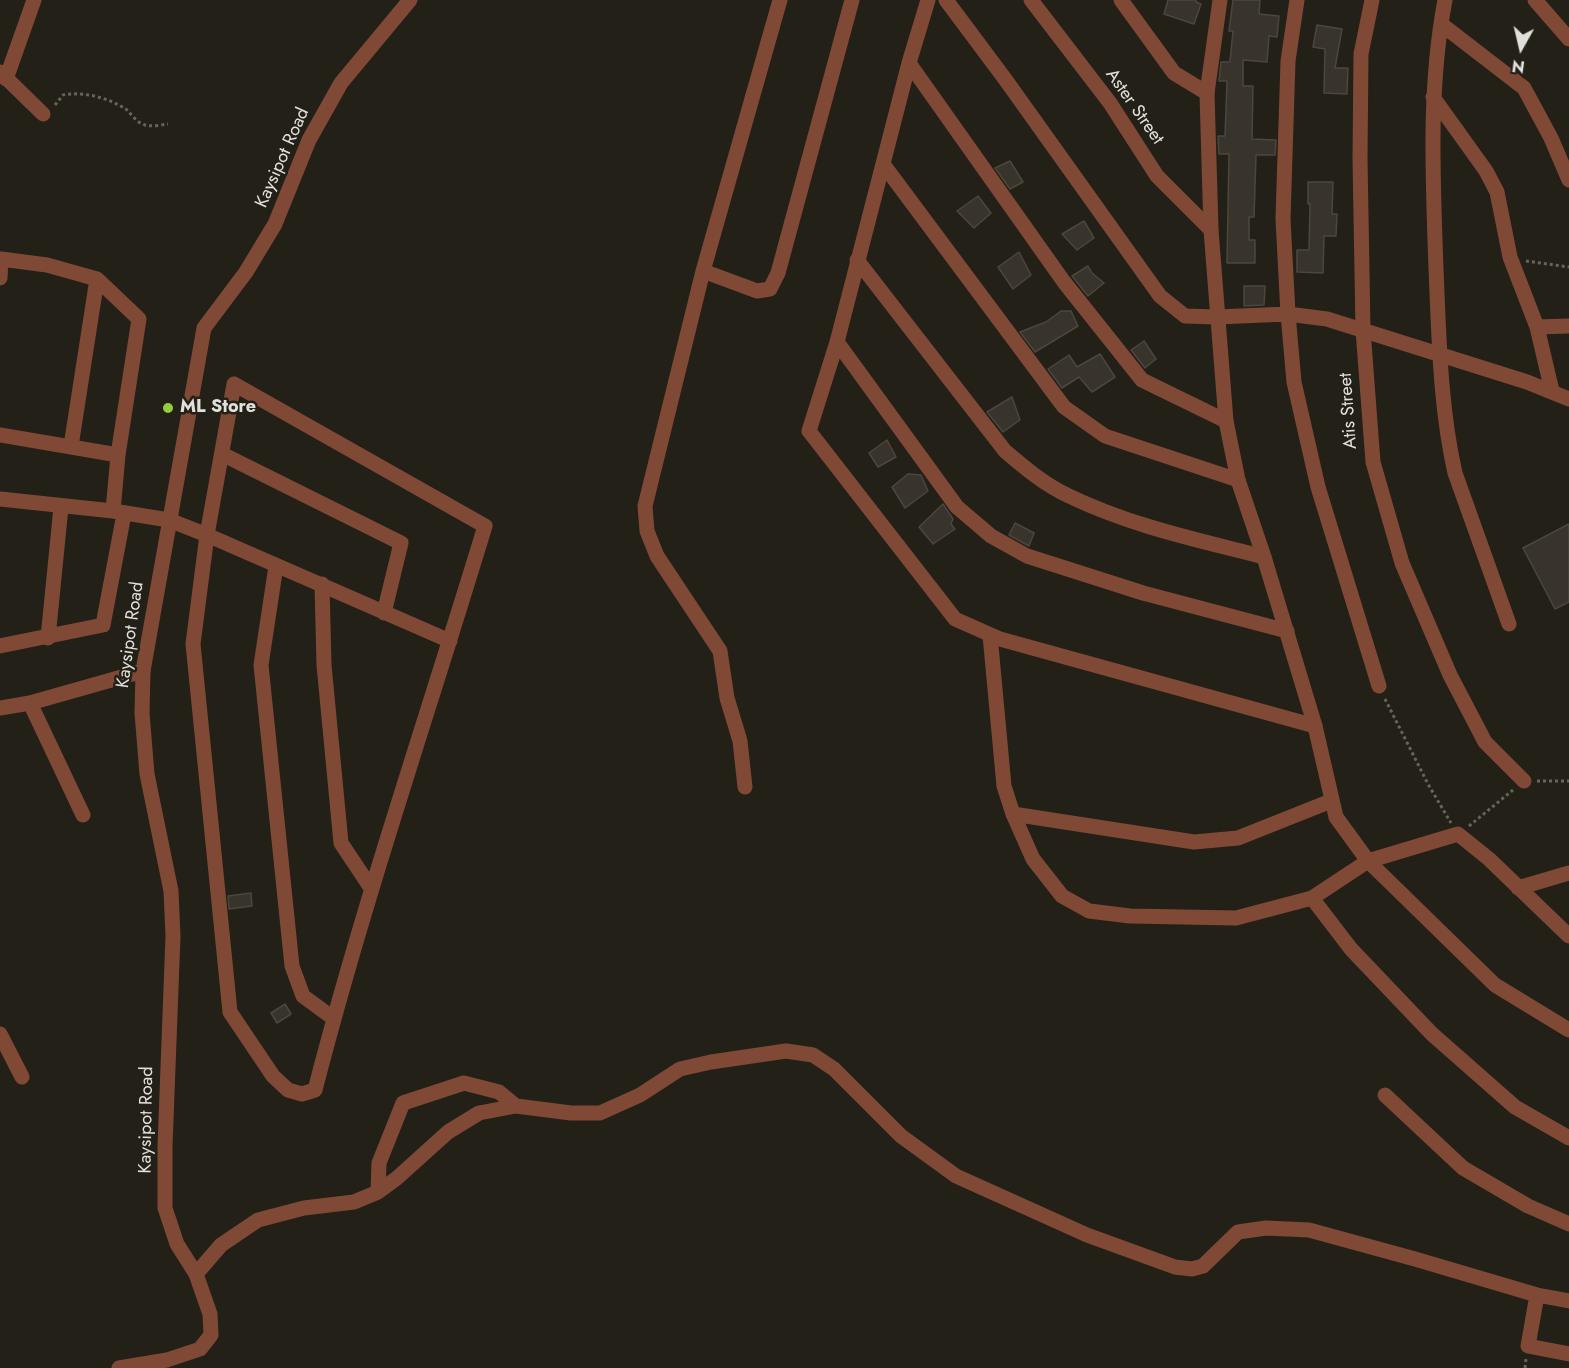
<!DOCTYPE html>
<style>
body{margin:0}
#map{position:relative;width:1569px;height:1368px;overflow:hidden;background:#232018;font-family:Jost,sans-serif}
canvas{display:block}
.north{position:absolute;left:1491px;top:18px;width:60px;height:60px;-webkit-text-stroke:4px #232018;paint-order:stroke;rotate:188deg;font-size:16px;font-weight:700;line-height:24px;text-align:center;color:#e2e0db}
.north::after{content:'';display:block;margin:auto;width:21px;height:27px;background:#e2e0db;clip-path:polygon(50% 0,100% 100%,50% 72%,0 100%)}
</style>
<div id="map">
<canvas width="1569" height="1368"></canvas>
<div class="north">N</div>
</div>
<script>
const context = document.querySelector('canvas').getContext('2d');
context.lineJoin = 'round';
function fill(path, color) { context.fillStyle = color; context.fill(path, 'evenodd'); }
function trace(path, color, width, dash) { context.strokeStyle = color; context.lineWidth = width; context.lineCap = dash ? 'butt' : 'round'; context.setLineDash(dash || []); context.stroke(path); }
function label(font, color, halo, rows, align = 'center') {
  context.font = font + ' Jost,sans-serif'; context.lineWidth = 5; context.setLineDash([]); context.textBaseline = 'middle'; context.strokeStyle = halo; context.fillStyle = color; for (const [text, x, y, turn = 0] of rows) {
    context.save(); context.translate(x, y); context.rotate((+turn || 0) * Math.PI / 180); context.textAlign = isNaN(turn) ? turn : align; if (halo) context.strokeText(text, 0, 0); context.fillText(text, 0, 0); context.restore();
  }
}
const building = new Path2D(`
 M1168,0h28v2l5,2 -7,20 -30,-10z
 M1233,0h27l-1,14 20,2 -2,21 -8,-1 -2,26 -24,-2v26h10l-1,53 24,1 -1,15h-19l-2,62h-5v23h6v23h-28l2,-109h-10l-1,-18h7l2,-55h-8l2,-19h9l3,-31h-4z
 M1317,25l25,4 -7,39h13l-1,26 -23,-1 1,-44 -12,-2z
 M1010,161l13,21 -13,7 -15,-21z
 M1308,182h25l-1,32h5l-1,22h-12l-1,37 -26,-1v-22h12l1,-46h-2z
 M978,196l13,17 -17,15 -17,-17z
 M1084,221l10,17 -17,12 -15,-16z
 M1019,252l12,23 -18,14 -15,-22z
 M1088,266l4,7 12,10 -16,13 -16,-20z
 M1244,286h21l-1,19 -20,1z
 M1061,311h10l7,15 -43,26 -15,-20 26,-10z
 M1144,341l12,18 -11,9 -14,-18z
 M1100,354l15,23 -23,15 -13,-15 -17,11 -14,-19 21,-14 8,12z
 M1012,397l8,23 -17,12 -16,-20z
 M887,440l9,17 -18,10 -9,-14z
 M908,474l13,1 7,16 -23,17 -13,-21z
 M943,504l10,15 -2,5 4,5 -22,15 -14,-17z
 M1015,523l19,10 -5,13 -20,-11z
 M1569,524v78l-14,7 -32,-61z
 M251,893l1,13 -23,3 -1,-13z
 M285,1004l6,10 -14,9 -6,-10z`);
const path = new Path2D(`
 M55,105l8,-10c20,-4 47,3 64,15 5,5 10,13 18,15 6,2 16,0 23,-1
 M1526,261l43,6
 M1385,699l43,85 23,39
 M1537,781h32
 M1469,826l44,-36
 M1525,1368l1,-9`);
const minor = new Path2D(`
 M928,0l-19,63 -72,279 -28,89 146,188 45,20 315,87
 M946,0l59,79 155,217 25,20 32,1 71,-3 39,5 200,63 42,17
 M1031,0l79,103 47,73 54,54
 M1121,0l53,73 33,20
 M1297,0l-9,61 -5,158 5,95 6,68 24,105 61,199
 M1372,0l-11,54 -1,104 3,172 10,132 29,101 48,112 35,67 39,39
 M1445,0c-17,89 -12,179 -9,269 3,68 4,138 19,204l54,151
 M1535,0l34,39
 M1441,24l83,64 27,50 18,42
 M909,63l155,219 78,98 84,41
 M0,72l43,42
 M6,79l28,-79
 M1433,97l53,74 11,21 13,65 27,70 15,64
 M883,164l181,243 41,29 133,44
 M857,260l148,191c20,17 40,34 64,45 62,30 129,44 195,61
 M703,271l54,20 13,-2 8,-16 74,-273
 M0,278l1,-19 46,6 50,14 42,40 -21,136 -5,56
 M1537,327l32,-1
 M837,342l120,165 34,29 36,20 116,37 144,38
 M234,384l251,142c-57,188 -121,374 -170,564l-13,4 -14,-4 -15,-14 -43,-64 -37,-368 14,-109z
 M0,435l118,20
 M71,446l26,-167
 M222,454l179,89 -17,70
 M0,499l113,12 56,9 38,15 243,106
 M276,566l-15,99 31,301 11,30 30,22
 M322,584l2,81 17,178 30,45
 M990,635l14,151 9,28 20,45 29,37 27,15 41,5 106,2 76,-20 56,-37 90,-27 31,25 80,77
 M48,638l13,-131
 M0,646l103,-21 21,-111
 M30,703l53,112
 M0,708l30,-5 113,-32
 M745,787l-5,-46 -13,-43 -7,-47 -63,-95 -10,-25 -2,-25 58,-235 77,-271
 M1013,814l181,28 44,-4 93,-37
 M1518,888l51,-15
 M1312,898l39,51 81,85 83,73 54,31
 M0,1034l22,43
 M1385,1095l78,73 65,38 41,18
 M378,1192l1,-29 24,-60 61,-20 35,9 17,14
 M196,1274l25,-29 37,-25 46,-12 50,-6 24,-10 19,-14 51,-46 31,-19 37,-7 55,7h29l40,-18 40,-26 31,-7 75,-11 27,4 21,14 67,67 55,40 131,59 88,32 17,2 11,-3 35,-34 28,-4 43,2 106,29 122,36 32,6
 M1537,1295l-9,51 41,8`);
const tertiary = new Path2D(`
 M1220,0l-13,93 4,137 15,191 12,59 26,77 51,169 21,91 32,44 127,124 74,45
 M119,1368l48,-8 33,-11 11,-14 -1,-21 -14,-40 -19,-30 -12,-36v-62l8,-210 -2,-45 -24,-117 -5,-61 1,-42 61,-343 42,-56 29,-48 34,-84 32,-57 69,-83`);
const markers = [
 [168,408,6,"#93cc3d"]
];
const streetNames = [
 ["Aster Street",1134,107,55],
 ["Kaysipot Road",283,158,-66],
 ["Atis Street",1349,411,-94],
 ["Kaysipot Road",131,635,-82],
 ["Kaysipot Road",147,1120,-89]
];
const poiNames = [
 ["ML Store",180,408]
];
fill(building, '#38342c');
trace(building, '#4b473e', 1.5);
trace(path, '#67645d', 3, [3, 3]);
trace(minor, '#804936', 15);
trace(tertiary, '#804936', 15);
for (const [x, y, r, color] of markers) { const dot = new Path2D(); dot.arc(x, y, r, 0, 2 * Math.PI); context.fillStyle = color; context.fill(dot); trace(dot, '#232018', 2); }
label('18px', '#e2e0db', '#232018', streetNames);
label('bold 18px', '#e2e0db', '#232018', poiNames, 'left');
</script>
